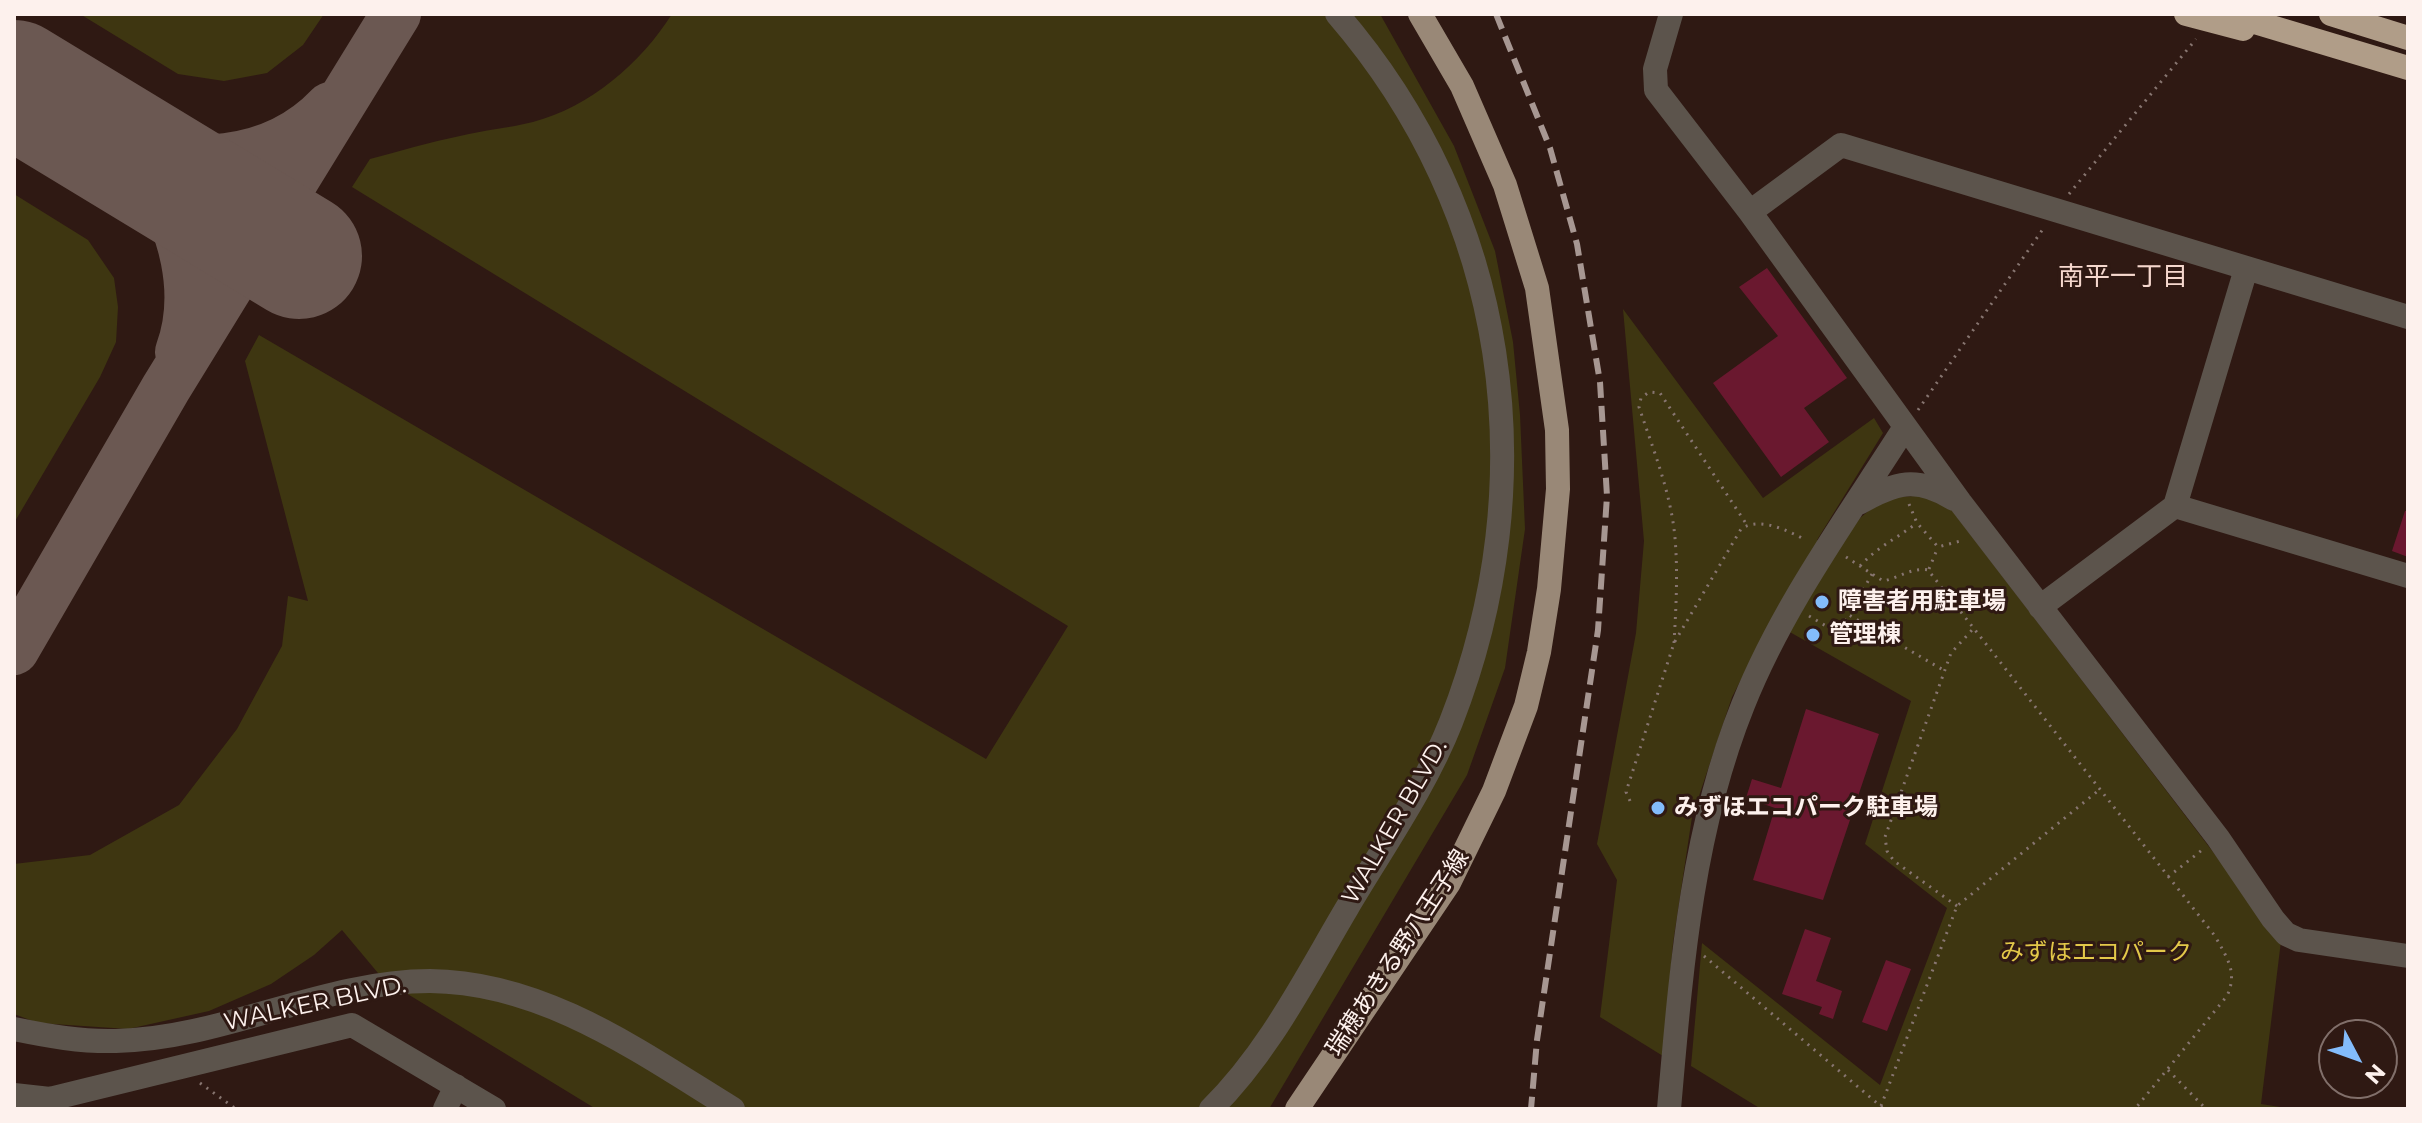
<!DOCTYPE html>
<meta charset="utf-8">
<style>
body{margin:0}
#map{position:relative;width:2422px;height:1123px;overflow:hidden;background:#2f1913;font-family:Montserrat,sans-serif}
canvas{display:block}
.frame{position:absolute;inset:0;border:16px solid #fdf1ed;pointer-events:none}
.north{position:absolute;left:2318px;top:1019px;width:80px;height:80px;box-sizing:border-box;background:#2f1913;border:2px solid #816f6a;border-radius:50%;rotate:131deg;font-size:22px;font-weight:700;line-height:32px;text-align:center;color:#fdf1ed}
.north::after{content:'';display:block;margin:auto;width:28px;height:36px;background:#83bcfb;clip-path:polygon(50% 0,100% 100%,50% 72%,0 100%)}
</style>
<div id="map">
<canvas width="2422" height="1123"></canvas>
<div class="frame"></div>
<div class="north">N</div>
</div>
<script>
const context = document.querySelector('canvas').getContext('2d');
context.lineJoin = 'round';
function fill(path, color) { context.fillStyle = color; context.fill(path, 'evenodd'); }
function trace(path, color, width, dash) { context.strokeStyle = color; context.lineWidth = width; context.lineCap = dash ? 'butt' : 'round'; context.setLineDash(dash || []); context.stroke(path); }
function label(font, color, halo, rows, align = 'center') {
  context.font = font + ' Montserrat,"Noto Sans JP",sans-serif'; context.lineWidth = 6; context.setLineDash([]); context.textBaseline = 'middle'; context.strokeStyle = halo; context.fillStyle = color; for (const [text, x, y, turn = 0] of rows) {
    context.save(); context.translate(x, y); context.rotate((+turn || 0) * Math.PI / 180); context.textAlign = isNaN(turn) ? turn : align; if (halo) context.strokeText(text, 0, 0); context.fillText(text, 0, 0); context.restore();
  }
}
const green = new Path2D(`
 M80,14h244l-21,31 -36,28 -43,8 -46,-7z
 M672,14h708l74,132 41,105 18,91 7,73 5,114 -20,139 -38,107 -198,334h-673l-213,-130 -41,-49 -28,25 -43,29 -62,27 -81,18 -90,-6 -24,-9v-150l76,-9 89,-50 58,-76 45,-83 6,-50 20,5 -63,-240 14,-26 727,424 82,-133 -716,-439 18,-28c30,-8 60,-17 90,-23 24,-6 49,-8 73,-14 57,-15 108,-59 139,-108z
 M14,194l74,46 26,38 4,29 -2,35 -16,35 -86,146z
 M1623,309l140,189 111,-80 9,15 -66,107 19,10 24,-32 24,-20 48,-3 19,14 330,432 -20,163 32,5h-532l-70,-43 11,-123 178,142 67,-177 -82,-64 46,-143 -123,-70 -6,-30 -50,96 -40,120 -19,126 -10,113 -63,-39 17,-137 -20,-36 39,-211 8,-92z`);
const taxiway = new Path2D(`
 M100,135c16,13 33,25 47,41 38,46 54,119 33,176
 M111,140c73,31 161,28 219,-33
 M14,650l152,-262 230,-374`);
const runway = new Path2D(`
 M14,83l285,173`);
const building = new Path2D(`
 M1767,268l80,110 -43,30 25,34 -48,35 -68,-94 65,-47 -39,-49z
 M2405,511h3v46l-16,-6z
 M1806,709l73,25 -56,166 -70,-20 22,-72 -29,-10 6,-19 29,9z
 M1805,929l26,9 -15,43 26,10 -9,28 -14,-5 3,-7 -40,-13z
 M1886,960l25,9 -24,62 -25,-9z`);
const path = new Path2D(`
 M2069,194l127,-155
 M1918,410l125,-181
 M1909,504l8,19 21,24 26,-7
 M1846,557l37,24c16,-3 29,-14 45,-11l287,366c12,22 23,36 12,60l-92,113
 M1860,566c16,-18 37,-28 57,-43
 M1929,569l9,-22
 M1872,574l-23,41 96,56
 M1809,616l29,17 11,-18
 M1674,643c2,-35 4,-70 1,-105 -4,-45 -22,-89 -36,-131l2,-9 8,-6 11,1 87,132
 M1630,801l-4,-9 48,-149 67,-114c19,-13 47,2 65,11
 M2168,877l34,-27
 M1957,906l-63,-45 -7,-10 -2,-14 66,-184 22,-24
 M1704,956l180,153
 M2168,1070l38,39
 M200,1083l36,26
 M1881,1106l76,-200 142,-116`);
const minor = new Path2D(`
 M1671,14l-16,55 1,21 94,122 210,290 258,336 55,81 13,15 13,6 109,16
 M1750,212l91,-67 567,172
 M1859,503c36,-21 58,-27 95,-4
 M2175,506l233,70
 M2040,607l135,-101 71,-237
 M14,1029c34,7 67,13 102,12 106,-2 208,-60 314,-60 114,1 210,71 303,128
 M14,1095l36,4 302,-74 142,84
 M445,1109l11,-23
 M1211,1109c58,-57 95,-132 136,-201 36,-61 78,-120 104,-186 95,-243 58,-509 -114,-708
 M1669,1109c12,-137 22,-275 74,-404 40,-100 105,-188 162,-278`);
const major = new Path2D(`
 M1297,1109l152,-226 45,-92 32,-85 13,-54 10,-63 9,-100 -1,-59 -20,-142 -32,-103 -43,-99 -42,-72`);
const highway = new Path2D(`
 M2186,14l57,15
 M2228,14l180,54
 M2331,14l77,24`);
const rail = new Path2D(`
 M1496,14l54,134 27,96 23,138 7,114 -9,134 -61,410 -6,69`);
const markers = [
 [1822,602,8,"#83bcfb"],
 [1813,635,8,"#83bcfb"],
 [1658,808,8,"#83bcfb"]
];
const poiNames = [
 ["障害者用駐車場",1838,602],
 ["管理棟",1829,635],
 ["みずほエコパーク駐車場",1674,808]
];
const streetNames = [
 ["WALKER BLVD.",1395,822,-60],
 ["瑞穂あきる野八王子線",1398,953,-57],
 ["WALKER BLVD.",315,1004,-12]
];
const parkNames = [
 ["みずほエコパーク",2096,953]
];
const neighbourhoodNames = [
 ["南平一丁目",2123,277]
];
fill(green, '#3e3611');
trace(taxiway, '#6b5852', 50);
trace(runway, '#6b5852', 126);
fill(building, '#6a182f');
trace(path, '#877570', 3, [2, 6]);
trace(minor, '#5c544c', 24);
trace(major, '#987', 24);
trace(highway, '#b09d88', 24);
trace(rail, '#a79792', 6, [16, 8]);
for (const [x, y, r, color] of markers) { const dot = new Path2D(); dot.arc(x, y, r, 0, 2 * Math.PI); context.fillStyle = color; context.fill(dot); trace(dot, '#2f1913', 3); }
label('bold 24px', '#fdf1ed', '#2f1913', poiNames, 'left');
label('24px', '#fdf1ed', '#2f1913', streetNames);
label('24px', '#e3c849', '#2f1913', parkNames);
label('26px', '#f5d7cd', '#2f1913', neighbourhoodNames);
</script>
